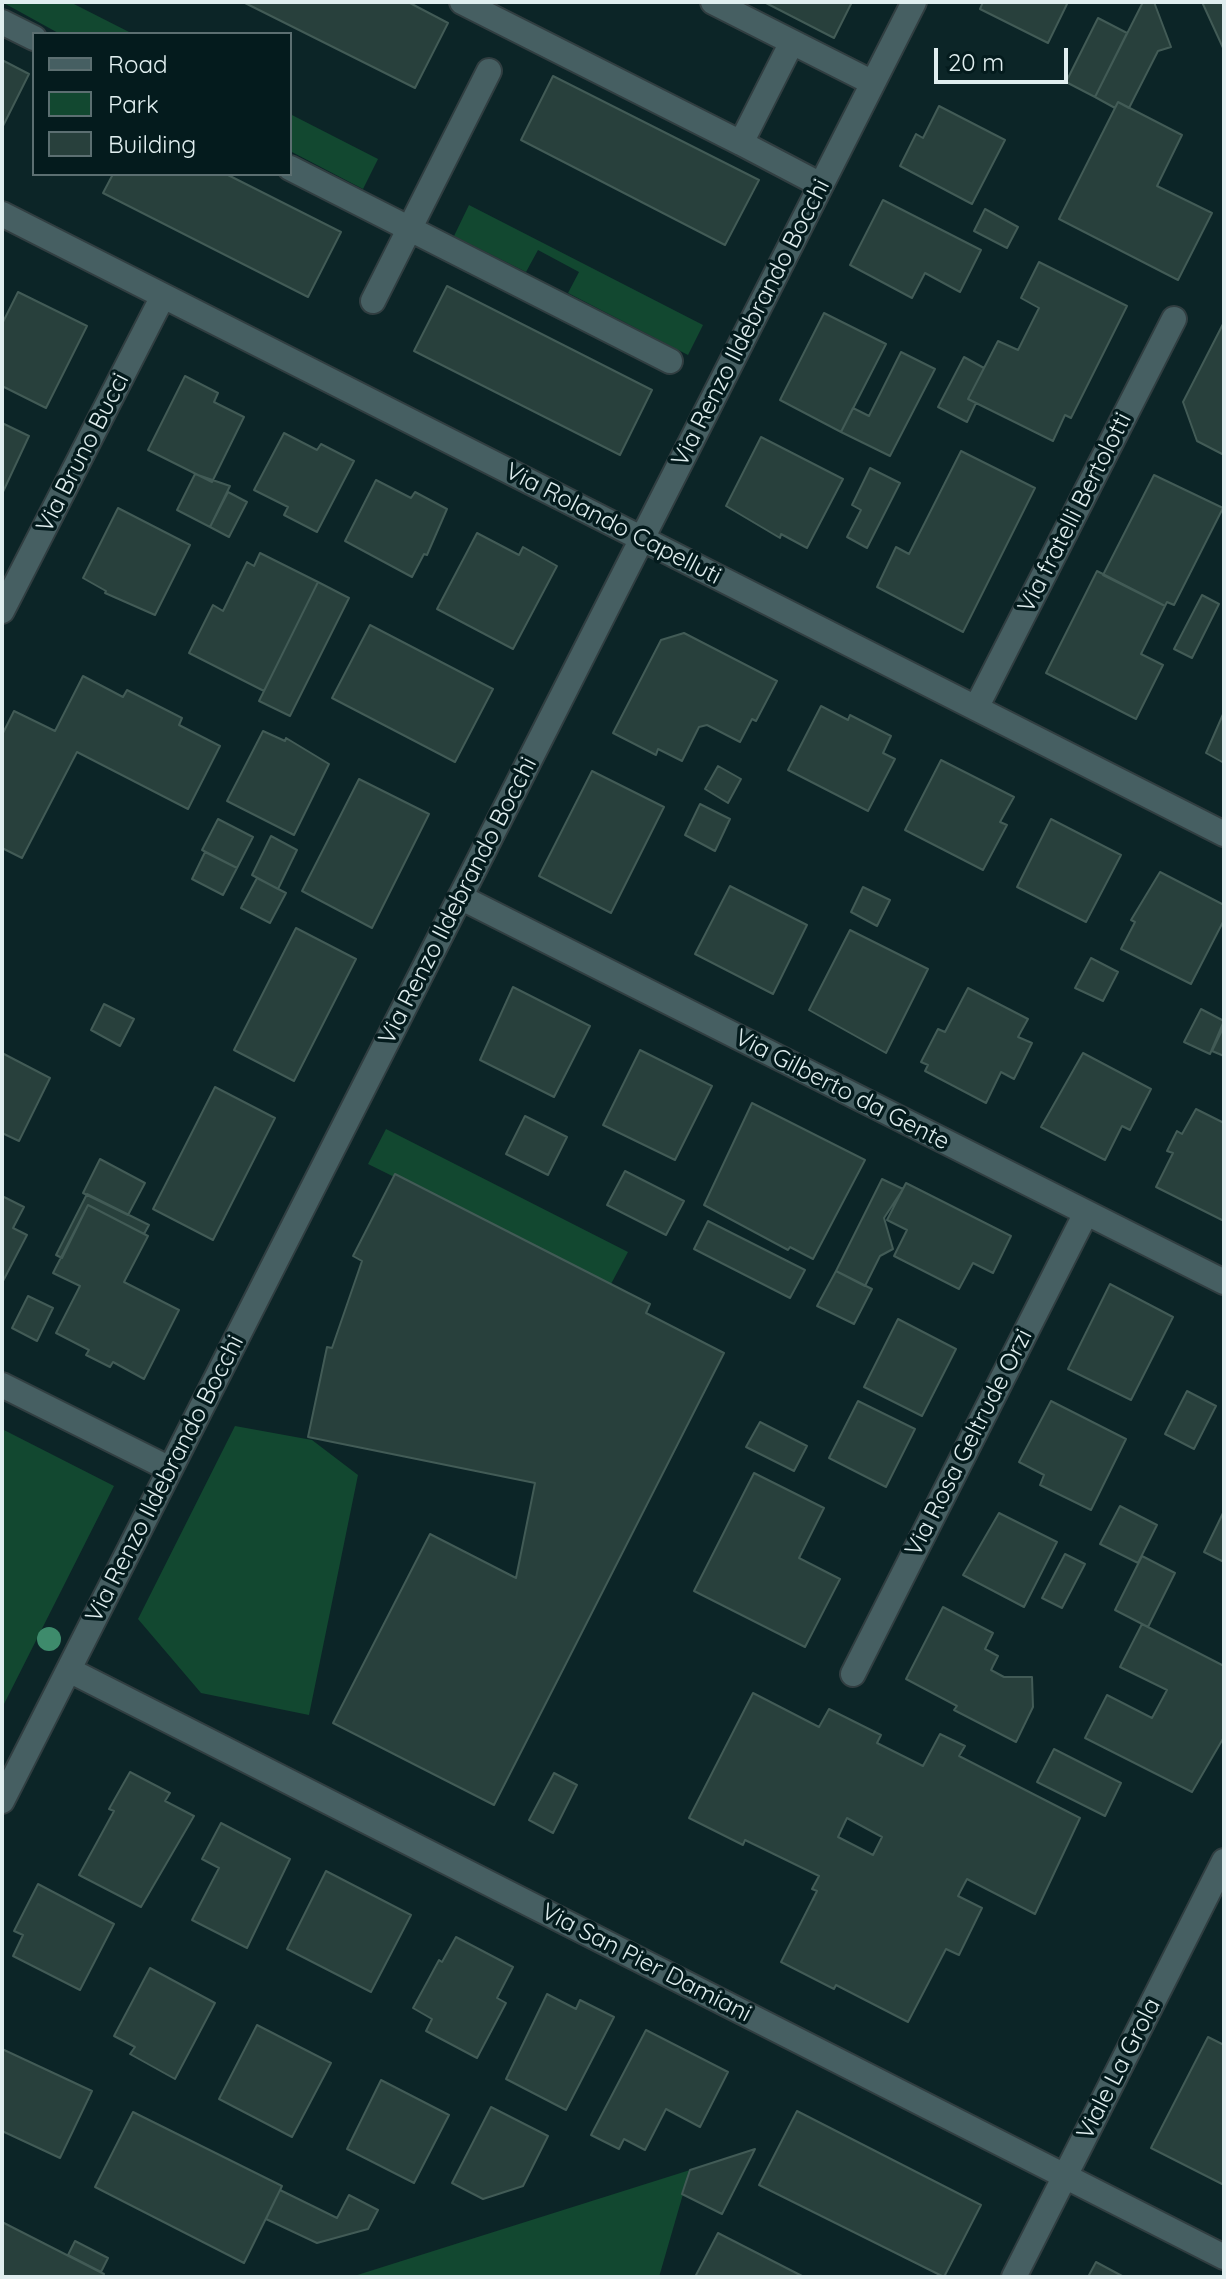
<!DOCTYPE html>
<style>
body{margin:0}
#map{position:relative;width:1226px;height:2279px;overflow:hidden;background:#0c2527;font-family:Quicksand,sans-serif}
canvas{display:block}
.frame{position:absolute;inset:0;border:4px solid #e0eeef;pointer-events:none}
.legend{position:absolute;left:32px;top:32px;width:260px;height:144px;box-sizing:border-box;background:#041b1d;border:2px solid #5c6f71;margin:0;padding:10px 14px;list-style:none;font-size:24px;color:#e0eeef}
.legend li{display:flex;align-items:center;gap:16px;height:40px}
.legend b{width:40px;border:2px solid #5c6f71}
.scale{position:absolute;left:934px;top:48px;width:134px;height:36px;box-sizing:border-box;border:4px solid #e0eeef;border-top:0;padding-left:10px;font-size:24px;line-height:28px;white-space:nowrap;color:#e0eeef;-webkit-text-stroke:6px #041b1d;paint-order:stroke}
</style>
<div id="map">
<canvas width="1226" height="2279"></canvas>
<div class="frame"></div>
<ul class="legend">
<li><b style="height:10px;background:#465f62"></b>Road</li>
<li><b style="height:22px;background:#124830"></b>Park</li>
<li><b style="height:22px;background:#28403c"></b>Building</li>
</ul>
<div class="scale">20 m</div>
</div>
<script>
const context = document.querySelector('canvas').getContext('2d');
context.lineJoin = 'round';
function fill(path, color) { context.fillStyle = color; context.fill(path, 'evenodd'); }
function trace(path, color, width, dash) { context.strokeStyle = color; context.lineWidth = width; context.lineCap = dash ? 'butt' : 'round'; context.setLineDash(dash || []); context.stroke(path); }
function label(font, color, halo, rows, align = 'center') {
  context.font = font + ' Quicksand,sans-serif'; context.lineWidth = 7; context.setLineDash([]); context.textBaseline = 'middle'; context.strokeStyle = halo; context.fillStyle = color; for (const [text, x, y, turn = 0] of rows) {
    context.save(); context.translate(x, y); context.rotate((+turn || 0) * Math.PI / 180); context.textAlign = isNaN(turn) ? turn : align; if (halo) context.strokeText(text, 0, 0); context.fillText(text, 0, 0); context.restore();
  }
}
const green = new Path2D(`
 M2,2h68l63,32h-73z
 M290,114l88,45 -15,30 -73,-38z
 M469,205l234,120 -15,30 -120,-62 11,-21 -41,-22 -12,22 -72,-36z
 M386,1129l242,123 -17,32 -243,-120z
 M235,1426l77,14 46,35 -49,240 -108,-22 -63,-74z
 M2,1429l112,57 -112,222z
 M690,2170l-31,107h-308z`);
const building = new Path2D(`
 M243,2h165l40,21 -33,65z
 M764,2h88l-18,36z
 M983,2h85l-20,41 -68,-34z
 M1143,2h11l17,45 -13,4 -29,57 -11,-6 -3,6 -20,-11z
 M1202,2h22v48z
 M1098,18l29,15 -32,64 -29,-15z
 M2,60l27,14 -27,54z
 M553,76l206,104 -34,65 -204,-105z
 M1118,102l64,33 -25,51 55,27 -34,67 -119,-61z
 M939,106l66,34 -33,64 -72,-38 16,-32 7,4z
 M113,174h113l115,58 -33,65 -205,-104z
 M883,200l98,50 -21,42 -35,-19 -13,25 -62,-33z
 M985,209l33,18 -11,21 -33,-17z
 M1039,262l88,44 -56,112 -6,-3 -12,26 -85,-42 30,-58 20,9 21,-42 -18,-10z
 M447,286l205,104 -32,65 -206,-104z
 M18,292l69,34 -41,82 -44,-22v-62z
 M824,313l62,31 -45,88 -61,-32z
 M1223,324l1,1v130l-27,-14 -14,-39z
 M901,352l34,17 -45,87 -49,-24 12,-24 16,8z
 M964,357l20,11 -16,31 8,4 -9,19 -29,-15z
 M185,376l33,17 -4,9 30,15 -32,65 -64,-32z
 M2,423l27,13 -27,58z
 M284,433l33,17 4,-6 33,17 -37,71 -33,-17 4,-8 -34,-17z
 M761,437l82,42 -36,69 -26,-14 -1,4 -54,-32z
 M961,451l74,37 -72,144 -86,-45 19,-40 13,7z
 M870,468l30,15 -33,65 -20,-11 14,-27 -9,-5z
 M195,474l35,12 -20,41 -33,-17z
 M1154,475l69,33 -49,97 -7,-3 -2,4 -62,-31z
 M376,480l35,18 4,-6 32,17 -20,46 -3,-1 -12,23 -67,-36z
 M228,492l19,10 -18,35 -19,-10z
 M118,508l72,37 -35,70 -50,-22 1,-2 -23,-13z
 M477,533l42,22 4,-8 34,19 -44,83 -76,-40z
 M260,553l58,29 -54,109 -75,-38 24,-48 10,6 24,-49 7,4z
 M1097,571l68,35 -24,48 22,11 -27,54 -90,-46z
 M318,582l31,16 -59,118 -31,-15z
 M1202,595l17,9 -27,54 -18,-9z
 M370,625l123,64 -38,73 -123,-64z
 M684,633l93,48 -21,40 -4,-2 -12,23 -33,-17 -8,2 -17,34 -24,-12 -2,6 -43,-22 48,-93z
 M83,676l40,21 4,-7 55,28 -3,7 41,21 -32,63 -111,-57 -55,106 -20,-10v-113l12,-24 41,20z
 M821,706l27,14 2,-5 41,21 -8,17 12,6 -27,52 -80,-41z
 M1224,712v51l-18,-10z
 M263,731l22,10 1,-3 43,26 -35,71 -67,-34z
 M941,760l73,37 -14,25 7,3 -24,45 -78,-40z
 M718,766l23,13 -13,24 -23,-14z
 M592,771l72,36 -53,106 -72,-37z
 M359,779l70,35 -57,114 -70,-37z
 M700,804l30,15 -15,32 -30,-16z
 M218,819l35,18 -16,31 -35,-18z
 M1051,819l70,36 -35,67 -69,-35z
 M271,836l26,14 -19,39 -26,-14z
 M205,852l32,16 -14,27 -31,-16z
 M1160,872l64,33v15l-33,64 -70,-35 14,-27 -4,-2z
 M257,878l29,15 -16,30 -29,-15z
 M730,886l77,39 -34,69 -78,-40z
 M863,887l27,13 -13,26 -26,-14z
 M296,928l60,31 -62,122 -60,-31z
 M850,930l78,39 -42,84 -77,-43z
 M1091,958l27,14 -15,29 -28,-13z
 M513,987l77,39 -36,71 -74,-37z
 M968,988l60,31 -10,18 14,6 -18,36 -13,-7 -15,31 -61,-32 3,-6 -7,-3 17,-33 7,3z
 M104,1004l30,15 -14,27 -29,-16z
 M1201,1009l23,12 -14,33 -26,-12z
 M1224,1026v30l-12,-5z
 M640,1050l72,36 -37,74 -72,-35z
 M2,1053l48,25 -31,63 -17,-8z
 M1083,1053l68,36 -21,41 -8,-4 -17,34 -64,-33z
 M215,1087l60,31 -62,122 -60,-31z
 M752,1103l113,57 -52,99 -23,-12 -2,3 -84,-45z
 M1196,1109l28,14v98l-68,-34 17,-34 -6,-2 10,-20 5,3z
 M525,1116l42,21 -19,38 -42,-21z
 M100,1159l45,24 -17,32 -45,-22z
 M625,1171l59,30 -18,34 -59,-30z
 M395,1174l255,130 -4,9 78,40 -230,452 -161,-82 97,-189 86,44 19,-95 -227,-46 19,-90 5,1 30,-87 -9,-5z
 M882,1179l21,10 -19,29 9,31 -13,7 -15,30 -29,-15z
 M906,1183l105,53 -18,37 -20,-10 -14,26 -65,-33 13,-26 -20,-10z
 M87,1194l62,31 -5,9 -56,-29 -26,53 -6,-3z
 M2,1196l22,11 -11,21 14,7 -25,48z
 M88,1205l60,31 -24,46 55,28 -35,69 -31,-17 -3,5 -24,-12 3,-5 -33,-17 24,-47 -27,-13z
 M708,1221l97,49 -15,28 -96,-49z
 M836,1271l36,18 -18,35 -37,-18z
 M1110,1284l63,33 -42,83 -63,-31z
 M28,1296l25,12 -16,33 -25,-13z
 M898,1319l58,30 -34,67 -58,-29z
 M1187,1391l29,15 -22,43 -29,-15z
 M858,1401l57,28 -29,58 -57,-29z
 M1051,1401l75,38 -35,71 -51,-25 4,-10 -25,-13z
 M760,1422l47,24 -13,25 -48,-24z
 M754,1473l70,35 -25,50 41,21 -35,68 -111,-56z
 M1120,1506l37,19 -19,38 -38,-19z
 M1224,1511v51l-20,-10z
 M999,1513l58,29 -33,65 -61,-32z
 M1065,1554l20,10 -23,44 -20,-10z
 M1142,1556l33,17 -27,54 -33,-17z
 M943,1607l50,26 -8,16 13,7 -7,14 13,7h28l1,30 -17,35 -62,-32 3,-4 -51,-27z
 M1142,1624l82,42v71l-32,55 -107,-54 22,-43 45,23 15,-28 -47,-23z
 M753,1693l66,34 10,-18 52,26 -4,8 46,23 17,-32 25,12 -6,10 121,62 -45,96 -68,-35 -9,17 24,12 -23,47 -13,-6 -38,73 -72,-37 -2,4 -53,-27 36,-71 -5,-2 7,-13 -74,-36 -2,5 -54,-27zM847,1818l35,19 -9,18 -35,-18z
 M1054,1749l67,34 -16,33 -68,-34z
 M130,1772l40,21 -5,8 29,15 -53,91 -62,-32 35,-64 -5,-2z
 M554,1773l23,12 -24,48 -24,-13z
 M221,1823l69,36 -43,89 -55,-28 27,-52 -17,-9z
 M326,1871l85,44 -40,77 -84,-43z
 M38,1884l76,40 -34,66 -67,-34 10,-21 -9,-4z
 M456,1937l57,30 -16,31 9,5 -29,55 -51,-27 6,-12 -19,-11 26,-48 3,2z
 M150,1968l65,35 -40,76 -45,-25 5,-7 -21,-11z
 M547,1994l29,15 4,-9 34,17 -48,93 -60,-31z
 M257,2025l74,38 -39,74 -73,-38z
 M646,2030l82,42 -28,55 -34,-18 -21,41 -21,-11 -5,10 -28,-14z
 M1208,2037l16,8v140l-73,-37z
 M2,2049l90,42 -32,67 -58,-27z
 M381,2080l68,35 -35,68 -67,-34z
 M491,2107l57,29 -25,50 -40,13 -31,-16z
 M797,2111l184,94 -37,72 -185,-92z
 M133,2112l149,74 -38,77 -149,-76z
 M755,2149l-33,65 -40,-20 8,-24z
 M280,2190l57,28 12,-23 29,15 -10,19 -51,14 -51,-24z
 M2,2222l102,52 -1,3h-101z
 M718,2233l86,44h-109z
 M75,2241l33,17 -7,14 -33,-17z
 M1096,2262l28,15h-36z`);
const lane = new Path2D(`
 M2,22l32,16
 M290,168l380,193
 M373,301l116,-230`);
const street = new Path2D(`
 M462,2l279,141 51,-101 -79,-40
 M792,42l81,41
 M741,143l80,42
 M2,214l1222,620
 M2,611l161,-315
 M976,708l198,-389
 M460,897l764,385
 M2,1385l168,84
 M69,1670l1155,587
 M853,1674l233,-461
 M2,1801l912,-1799
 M1014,2277l210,-416`);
const trees = [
 [49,1639]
];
const streetNames = [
 ["Via Renzo Ildebrando Bocchi",751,323,-63],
 ["Via Bruno Bucci",83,453,-63],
 ["Via fratelli Bertolotti",1075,513,-63],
 ["Via Rolando Capelluti",613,524,27],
 ["Via Renzo Ildebrando Bocchi",458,901,-63],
 ["Via Gilberto da Gente",842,1090,27],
 ["Via Rosa Geltrude Orzi",969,1443,-63],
 ["Via Renzo Ildebrando Bocchi",165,1479,-63],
 ["Via San Pier Damiani",646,1963,27],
 ["Viale La Grola",1119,2069,-63]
];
fill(green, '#124830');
fill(building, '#28403c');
trace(building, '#425b56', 2);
trace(lane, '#313e41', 28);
trace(street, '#313e41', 28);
trace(lane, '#465f62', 24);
trace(street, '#465f62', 24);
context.fillStyle = '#3e8b6c';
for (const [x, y] of trees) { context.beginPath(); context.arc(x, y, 12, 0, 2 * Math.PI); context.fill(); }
label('24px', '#e0eeef', '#041b1d', streetNames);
</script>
